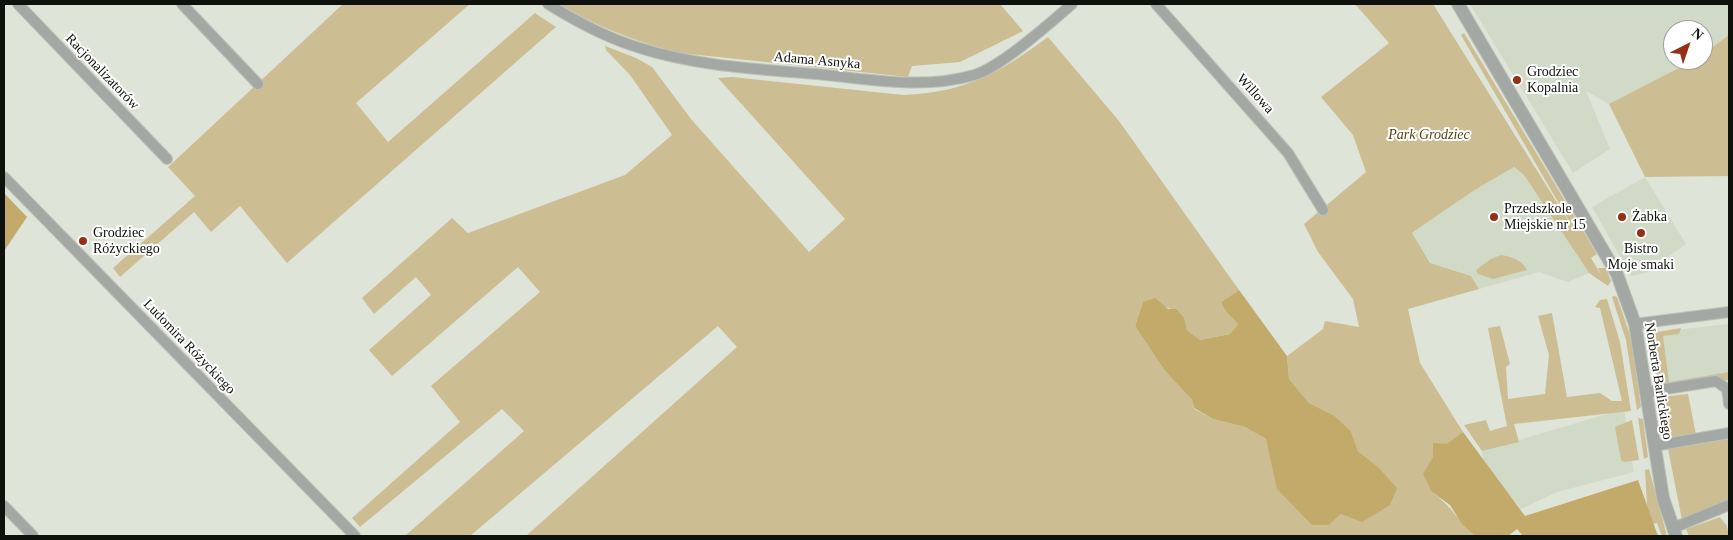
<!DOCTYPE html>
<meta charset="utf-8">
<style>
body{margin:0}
#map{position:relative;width:1733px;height:540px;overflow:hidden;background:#dee4d8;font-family:"Times New Roman",serif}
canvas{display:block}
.frame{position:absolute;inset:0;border:5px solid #0f110c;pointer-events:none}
.north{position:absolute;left:1663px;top:20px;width:50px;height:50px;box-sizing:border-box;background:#fff;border:1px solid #9fa09e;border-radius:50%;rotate:41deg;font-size:14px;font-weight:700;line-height:20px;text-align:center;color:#0f110c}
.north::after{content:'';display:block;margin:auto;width:18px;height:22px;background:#972e16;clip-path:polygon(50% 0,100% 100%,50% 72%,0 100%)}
</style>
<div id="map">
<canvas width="1733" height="540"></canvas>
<div class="frame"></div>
<div class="north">N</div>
</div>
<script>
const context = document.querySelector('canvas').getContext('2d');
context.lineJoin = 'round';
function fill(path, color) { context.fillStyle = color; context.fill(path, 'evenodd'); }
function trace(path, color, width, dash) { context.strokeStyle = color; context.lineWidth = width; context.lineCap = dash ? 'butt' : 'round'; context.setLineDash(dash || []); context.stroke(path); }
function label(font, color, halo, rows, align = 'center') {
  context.font = font + ' "Times New Roman",serif'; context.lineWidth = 4; context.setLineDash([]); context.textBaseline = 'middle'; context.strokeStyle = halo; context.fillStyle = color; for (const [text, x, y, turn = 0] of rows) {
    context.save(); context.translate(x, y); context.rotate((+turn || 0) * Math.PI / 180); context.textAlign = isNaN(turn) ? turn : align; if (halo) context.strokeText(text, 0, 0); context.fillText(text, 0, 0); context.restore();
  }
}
const built = new Path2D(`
 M1470,4h259v31l-26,19v-24h-30v30h21l-85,44 -23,-13 24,58 -37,24z
 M1514,167l10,8 65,98 -21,9 -29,-10 -60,17 -8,-13 -41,-13 -18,-30 61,-42z
 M1645,177l41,67 -40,29 -15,3 -39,-69z
 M1729,324v49l-70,13 -2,-54z
 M1624,409l10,63 -77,20 -36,17 -38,-47 -1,-11z`);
const green = new Path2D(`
 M343,4h127l-114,99 32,39 147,-129 21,14 -269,236 -47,-57 -29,26 -17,-20 -74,65 -7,-9 82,-72 -27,-29z
 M559,4h441l23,27 -63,31 -48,4 -4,11 -228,-24c-43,-11 -83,-26 -121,-49z
 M1355,4h78l143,229 -115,-198 3,-2 133,221 -6,4 10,17 -3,-7h8l5,13 -3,5 -19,-13 -65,-98 -10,-8 -41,24 -61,42 18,30 41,13 8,13 -71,20 12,54 43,69 -30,25 -1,35c19,14 26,28 43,44h-949l211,-189 -19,-21 -248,210h-65l119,-105 -22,-22 -142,118 -8,-9 108,-96 -29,-36 109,-94 -22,-25 -126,109 -23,-26 62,-55 -15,-18 -42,37 -12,-16 90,-80 16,15 157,-58 47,-40 -42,-60 -24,-25 -1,-4 31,12 16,9 39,52 118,133 36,-33 -127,-141 14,-1 171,18c63,-3 95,-21 145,-58l71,84 120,169 -18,12 5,10 12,12 -8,10 -30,6 -13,-10c-6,-25 -22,-22 -44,-28l-8,24 30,45 27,29 2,9 19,10 32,8 21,12 7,24 56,62 12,-11 36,-48 -19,-15 -7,-20 -16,-15 -26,-13 -20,-24 -2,-23 36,-27 2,-8 34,6 -6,-28 -35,-47 -14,-28 62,-52 -13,-37 -32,-38 68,-54z
 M1729,35v141l-84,1 -36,-73 85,-44h9v-6z
 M1501,255c11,2 21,5 26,15l-34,9 -15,-5 -2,-4 15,-11z
 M1614,296l3,1 14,41 10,69 -4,3 -11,-70 -14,-43z
 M1607,299l13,43 11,69 -117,13 5,18 -37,9 -18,-26 22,-5 4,11 17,-5 -19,-98 12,-2 10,38 -4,3 2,32 37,-5 4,-39 -11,-39 14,-3 15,84 33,-4 12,8h10l-22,-93 -5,-1 5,-7z
 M1681,328l-2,6 -16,2 6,46 60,-10v8l-71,7 -6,-54z
 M1688,394l8,41 -30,4 -5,-42z
 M1638,418l5,1 5,38 -4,2z
 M1632,420l7,40 -15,2 -3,-2 -6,-33z
 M1729,439v63l-47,18 -14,-71z
 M1649,469l18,67h-5l-5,-13 -4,1 -6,-18 -2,-36z
 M1720,517l7,9 2,10h-40l-3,-7z`);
const forest = new Path2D(`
 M4,193l23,24 -23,34z
 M1239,290l48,66 2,23 20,24 26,13 16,15 7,20 19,15 20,22 -7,17 -28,17 -21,-8 -12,11h-17l-35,-36 -11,-50 -21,-12 -32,-8 -19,-11 -2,-8 -27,-29 -30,-45 8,-24 12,-4 13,11h8l8,9 3,12 13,10 30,-6 8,-10 -12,-12 -5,-10z
 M1463,432l62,84 113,-36 20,56h-135l-6,-7 -9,7h-33l-13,-12 -12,-19 -18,-13 -9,-18 10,-17v-14l14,1z`);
const minor = new Path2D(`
 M18,4l149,155
 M182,4l76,80
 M548,4c29,18 58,34 92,44 56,18 117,21 176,26 52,5 107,16 158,1 27,-8 76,-52 98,-71
 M1156,4l132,149 35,57
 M4,177l351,359
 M1635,324l94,-12
 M1647,392l69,-11 11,8 2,15
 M1654,446l75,-13
 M4,506l29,30
 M1673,528l56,-23`);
const tertiary = new Path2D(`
 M1458,4l159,270 18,50 28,174 13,38`);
const markers = [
 [1517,80,5,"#972e16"],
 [1494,217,5,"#972e16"],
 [1622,217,5,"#972e16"],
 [1641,233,5,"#972e16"],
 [83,241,5,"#972e16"]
];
const streetNames = [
 ["Adama Asnyka",817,61,5],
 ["Racjonalizatorów",102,72,46],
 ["Willowa",1255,94,48],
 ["Ludomira Różyckiego",189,347,46],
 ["Norberta Barlickiego",1658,381,81]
];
const poiNames = [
 ["Grodziec",1527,72],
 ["Kopalnia",1527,88],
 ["Przedszkole",1504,209],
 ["Miejskie nr 15",1504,225],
 ["Żabka",1632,217],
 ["Grodziec",93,233],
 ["Różyckiego",93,249],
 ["Bistro",1641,249,"center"],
 ["Moje smaki",1641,265,"center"]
];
const parkNames = [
 ["Park Grodziec",1429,135]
];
fill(built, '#d1dac7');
fill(green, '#cdbd92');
fill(forest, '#c2aa6b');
trace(minor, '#bdc2b7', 12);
trace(tertiary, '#bdc2b7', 14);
trace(minor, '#a4a8a4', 10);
trace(tertiary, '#a4a8a4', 12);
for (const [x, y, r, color] of markers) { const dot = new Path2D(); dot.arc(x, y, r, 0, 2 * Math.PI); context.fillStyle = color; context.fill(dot); trace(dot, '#fff', 2); }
label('14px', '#0f110c', '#fff', streetNames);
label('14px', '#0f110c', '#fff', poiNames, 'left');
label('italic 14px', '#554412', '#fff', parkNames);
</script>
